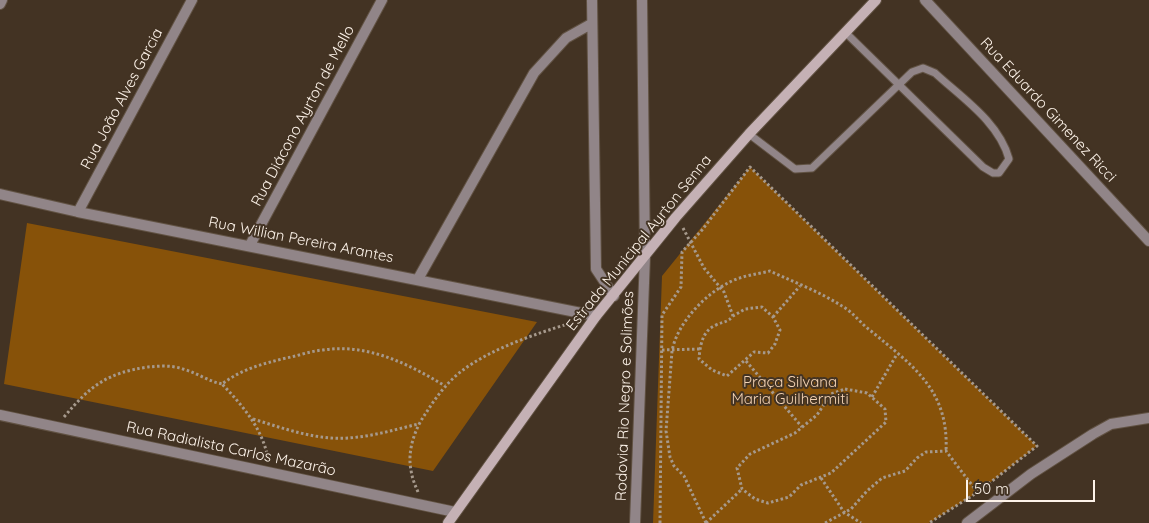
<!DOCTYPE html>
<meta charset="utf-8">
<style>
body{margin:0}
#map{position:relative;width:1149px;height:523px;overflow:hidden;background:#433323;font-family:Quicksand,sans-serif}
canvas{display:block}
.scale{position:absolute;left:966px;top:480px;width:129px;height:22px;box-sizing:border-box;border:2px solid #fdf3e9;border-top:0;padding-left:6px;font-size:15px;line-height:18px;white-space:nowrap;color:#fdf3e9;-webkit-text-stroke:4px #433323;paint-order:stroke}
</style>
<div id="map">
<canvas width="1149" height="523"></canvas>
<div class="scale">50 m</div>
</div>
<script>
const context = document.querySelector('canvas').getContext('2d');
context.lineJoin = 'round';
function fill(path, color) { context.fillStyle = color; context.fill(path, 'evenodd'); }
function trace(path, color, width, dash) { context.strokeStyle = color; context.lineWidth = width; context.lineCap = dash ? 'butt' : 'round'; context.setLineDash(dash || []); context.stroke(path); }
function label(font, color, halo, rows, align = 'center') {
  context.font = font + ' Quicksand,sans-serif'; context.lineWidth = 4; context.setLineDash([]); context.textBaseline = 'middle'; context.strokeStyle = halo; context.fillStyle = color; for (const [text, x, y, turn = 0] of rows) {
    context.save(); context.translate(x, y); context.rotate((+turn || 0) * Math.PI / 180); context.textAlign = isNaN(turn) ? turn : align; if (halo) context.strokeText(text, 0, 0); context.fillText(text, 0, 0); context.restore();
  }
}
const green = new Path2D(`
 M750,167l287,279 -59,46 -49,31h-276l9,-247z
 M27,223l510,99 -104,149 -429,-87z`);
const path = new Path2D(`
 M683,228l21,40 20,24 9,24c-6,7 -9,5 -17,9 -14,6 -16,21 -17,34l13,11 15,6 27,-24 14,1 7,-9 5,-14 -7,-13 -11,-10 -17,2 -12,7
 M773,317l27,-31
 M662,350l38,-1
 M746,361l56,66
 M845,389l22,4 18,16 1,13 -55,51 -30,12 -12,12 -21,6 -13,-4 -13,-10 -5,-21 13,-14 45,-21 22,-18 14,-21z
 M872,397l25,-43
 M64,417c27,-32 43,-44 84,-50 11,-1 24,-2 35,2 14,4 25,12 39,15
 M253,419c26,8 51,17 78,19 29,2 59,-7 87,-14
 M268,458c-6,-30 -25,-52 -46,-74 20,-15 40,-20 64,-26 12,-2 24,-7 37,-8 44,-7 86,14 122,36
 M821,478l23,34 17,11
 M418,492c-3,-7 -6,-14 -7,-22 -4,-19 4,-42 15,-57 10,-16 22,-32 37,-43 28,-21 72,-36 105,-46
 M660,523l2,-208 19,-28 1,-35 20,-22 48,-63 287,279 -59,46 -49,31
 M706,523l-22,-47 -10,-10 -4,-9 -4,-26 6,-80c5,-27 32,-56 56,-68 12,-7 29,-9 42,-12 24,11 50,21 72,35 11,6 19,18 29,25 42,35 78,59 75,120
 M706,523l36,-34
 M825,523l26,-14 16,-18 15,-13 23,-7 12,-13 9,-6 20,-1 32,42`);
const lane = new Path2D(`
 M749,134l46,35 17,-1 100,-96 11,-4 12,5c27,25 64,49 74,86l-10,14h-6l-10,-6 -138,-135`);
const street = new Path2D(`
 M592,0l4,269 18,27
 M925,0l224,241
 M0,4l2,-4
 M0,194l78,18 518,104
 M78,212l114,-212
 M250,245l132,-245
 M418,279l116,-206 32,-35 25,-14
 M0,415l455,97
 M635,523l10,-267 -3,-256
 M967,523l64,-49 62,-40 18,-10 38,-6`);
const secondary = new Path2D(`
 M448,523l148,-207 80,-99 73,-83 127,-134`);
const streetNames = [
 ["Rua João Alves Garcia",122,99,-62],
 ["Rua Eduardo Gimenez Ricci",1048,110,47],
 ["Rua Diácono Ayrton de Mello",303,116,-62],
 ["Rua Willian Pereira Arantes",301,240,11],
 ["Estrada Municipal Ayrton Senna",639,243,-51],
 ["Rodovia Rio Negro e Solimões",625,396,-88],
 ["Rua Radialista Carlos Mazarão",231,449,12]
];
const parkNames = [
 ["Praça Silvana",790,382],
 ["Maria Guilhermiti",790,399]
];
fill(green, '#875209');
trace(lane, '#615243', 9);
trace(street, '#615243', 12);
trace(secondary, '#615243', 12);
trace(path, '#a6998c', 3, [2.5, 2.5]);
trace(lane, '#918588', 7);
trace(street, '#918588', 10);
trace(secondary, '#c5b1b5', 10);
label('15px', '#fdf3e9', '#433323', streetNames);
label('15px', '#f4d3b4', '#433323', parkNames);
</script>
